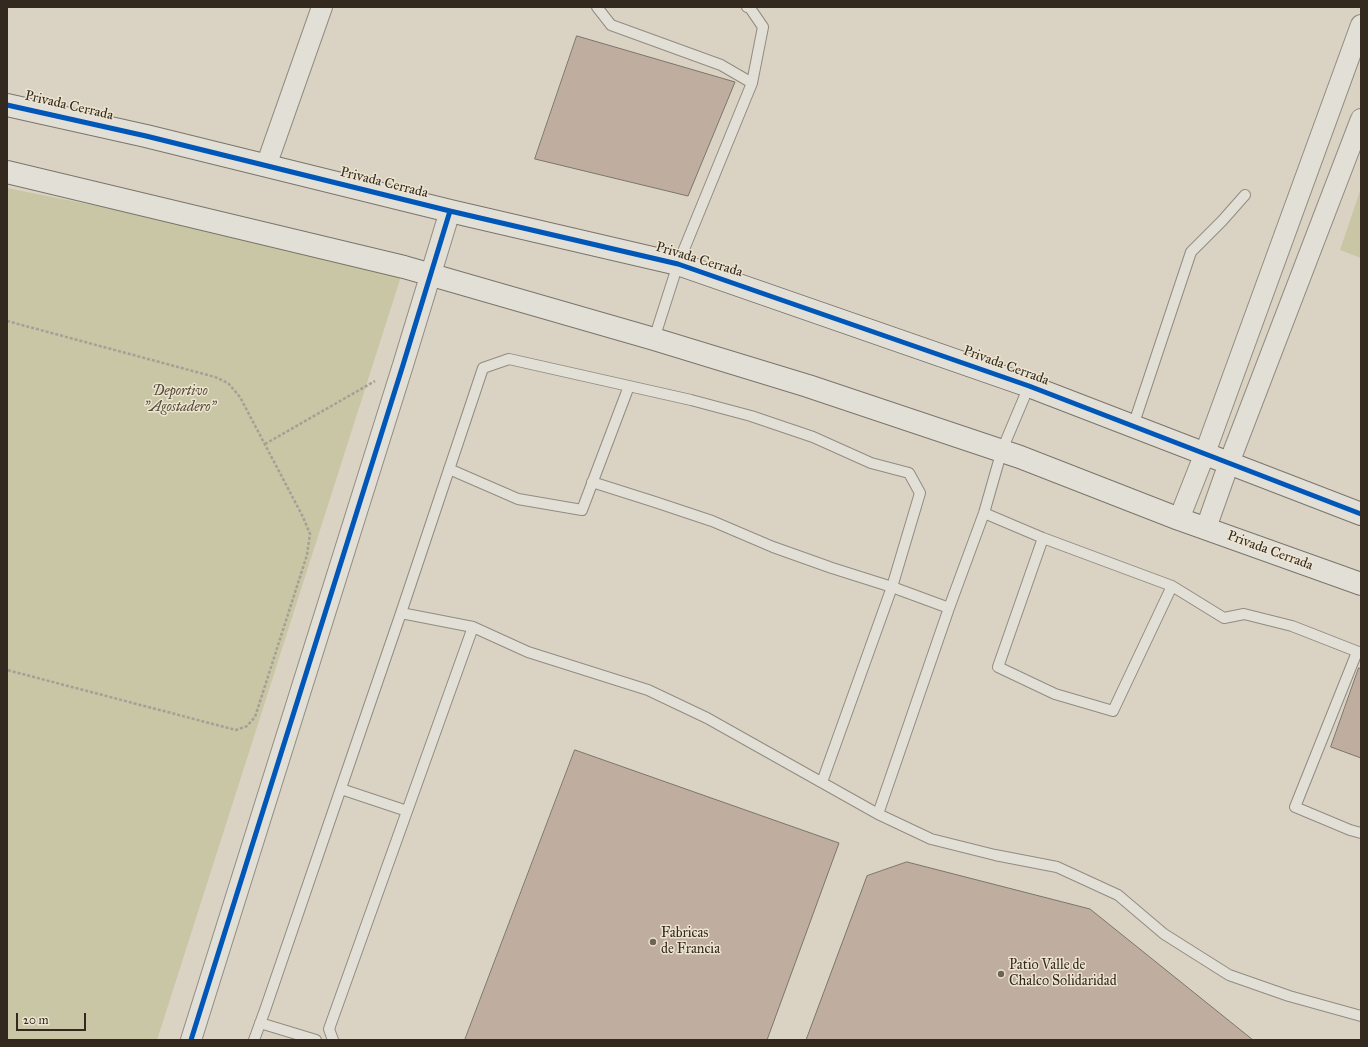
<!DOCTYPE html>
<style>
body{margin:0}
#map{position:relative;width:1368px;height:1047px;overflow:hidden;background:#dad2c2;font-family:"IM FELL Great Primer",serif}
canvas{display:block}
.frame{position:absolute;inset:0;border:8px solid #33291e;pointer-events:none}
.scale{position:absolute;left:16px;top:1013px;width:70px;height:18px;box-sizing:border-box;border:2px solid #33291e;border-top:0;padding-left:5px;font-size:12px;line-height:14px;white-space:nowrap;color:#33291e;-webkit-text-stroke:3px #ede4d1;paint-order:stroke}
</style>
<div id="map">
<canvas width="1368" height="1047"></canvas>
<div class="frame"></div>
<div class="scale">20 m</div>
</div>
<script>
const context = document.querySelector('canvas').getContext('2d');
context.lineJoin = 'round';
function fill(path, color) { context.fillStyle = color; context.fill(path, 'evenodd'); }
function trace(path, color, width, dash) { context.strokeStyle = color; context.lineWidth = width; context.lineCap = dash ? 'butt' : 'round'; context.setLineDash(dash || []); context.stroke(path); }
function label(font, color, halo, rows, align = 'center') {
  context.font = font + ' "IM FELL Great Primer",serif'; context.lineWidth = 3; context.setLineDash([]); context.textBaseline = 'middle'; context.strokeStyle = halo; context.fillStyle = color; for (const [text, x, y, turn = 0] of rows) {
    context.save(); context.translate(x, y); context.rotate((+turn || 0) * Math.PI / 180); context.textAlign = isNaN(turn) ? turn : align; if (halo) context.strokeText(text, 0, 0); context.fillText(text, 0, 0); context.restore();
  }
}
const green = new Path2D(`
 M7,188l397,79 -247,773h-150z
 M1361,188v70l-21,-8z`);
const building = new Path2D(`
 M577,36l158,46 -47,114 -153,-37z
 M1359,668l2,1v89l-30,-11z
 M575,750l264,93 -72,197h-302z
 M907,862l183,47 163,131h-447l61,-164z`);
const path = new Path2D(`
 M7,321l208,56 13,6 12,14 63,120 7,17 -3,21 -52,162 -8,9 -11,4 -229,-60
 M265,444l110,-63`);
const lane = new Path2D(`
 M597,7l14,18 110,40 31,18
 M654,339l24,-75 74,-181 11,-56 -13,-19 -3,-1
 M1133,426l58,-174 31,-31 23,-26
 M449,469l69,30 64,11 47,-124
 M592,482l63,20 57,19 61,26 59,21 60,19 57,21
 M984,513l59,25 129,48 52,32 20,-4 48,12 69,27
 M1043,538l-45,129 57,27 58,17 59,-125
 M401,613l82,-245 26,-9 182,41 60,16 62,21 58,26 38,10 11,20 -28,94 -70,195
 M1357,652l-62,155 55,23 11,3
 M341,789l66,22
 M878,814l71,-206 35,-95 18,-63 27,-64
 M260,1023l56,17
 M254,1040l11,-30 136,-397 72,14 55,25 120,38 59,28 171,96 53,25 64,16 62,12 61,28 46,39 65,41 60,21 72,20
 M333,1040l-4,-11 144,-402`);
const street = new Path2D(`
 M266,166l56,-159
 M1179,519l26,-66 156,-428
 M1206,528l23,-65 132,-344
 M191,1040l212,-675 47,-154`);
const secondary = new Path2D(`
 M7,105l139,31 304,75 228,53 351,122 332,128
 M7,172l397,95 250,72 154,47 212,71 159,62 182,65`);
const cycleway = new Path2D(`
 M7,105l139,31 304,75 228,53 351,122 332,128
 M191,1040l212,-675 47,-154`);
const markers = [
 [653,942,4,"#6d6457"],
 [1001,974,4,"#6d6457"]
];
const streetNames = [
 ["Privada Cerrada",69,106,13],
 ["Privada Cerrada",384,183,14],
 ["Privada Cerrada",699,260,17],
 ["Privada Cerrada",1006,366,20],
 ["Privada Cerrada",1270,551,20]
];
const parkNames = [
 ["Deportivo",180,392],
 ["\"Agostadero\"",180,408]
];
const poiNames = [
 ["Fabricas",661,934],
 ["de Francia",661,950],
 ["Patio Valle de",1009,966],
 ["Chalco Solidaridad",1009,982]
];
fill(green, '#c8c6a4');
fill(building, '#bfaea0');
trace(building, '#7a756c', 1);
trace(lane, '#918c82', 12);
trace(street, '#918c82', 22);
trace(secondary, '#7a756c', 24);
trace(path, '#a4a098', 2.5, [3, 2]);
trace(lane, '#e2dfd6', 10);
trace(street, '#e2dfd6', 20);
trace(secondary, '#e2dfd6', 22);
trace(cycleway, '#0057b8', 5);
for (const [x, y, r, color] of markers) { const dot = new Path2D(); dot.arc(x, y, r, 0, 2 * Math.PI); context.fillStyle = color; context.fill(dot); trace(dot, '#ede4d1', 1.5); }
label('14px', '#33291e', '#ede4d1', streetNames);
label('italic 14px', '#554e39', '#ede4d1', parkNames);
label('14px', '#33291e', '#ede4d1', poiNames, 'left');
</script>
